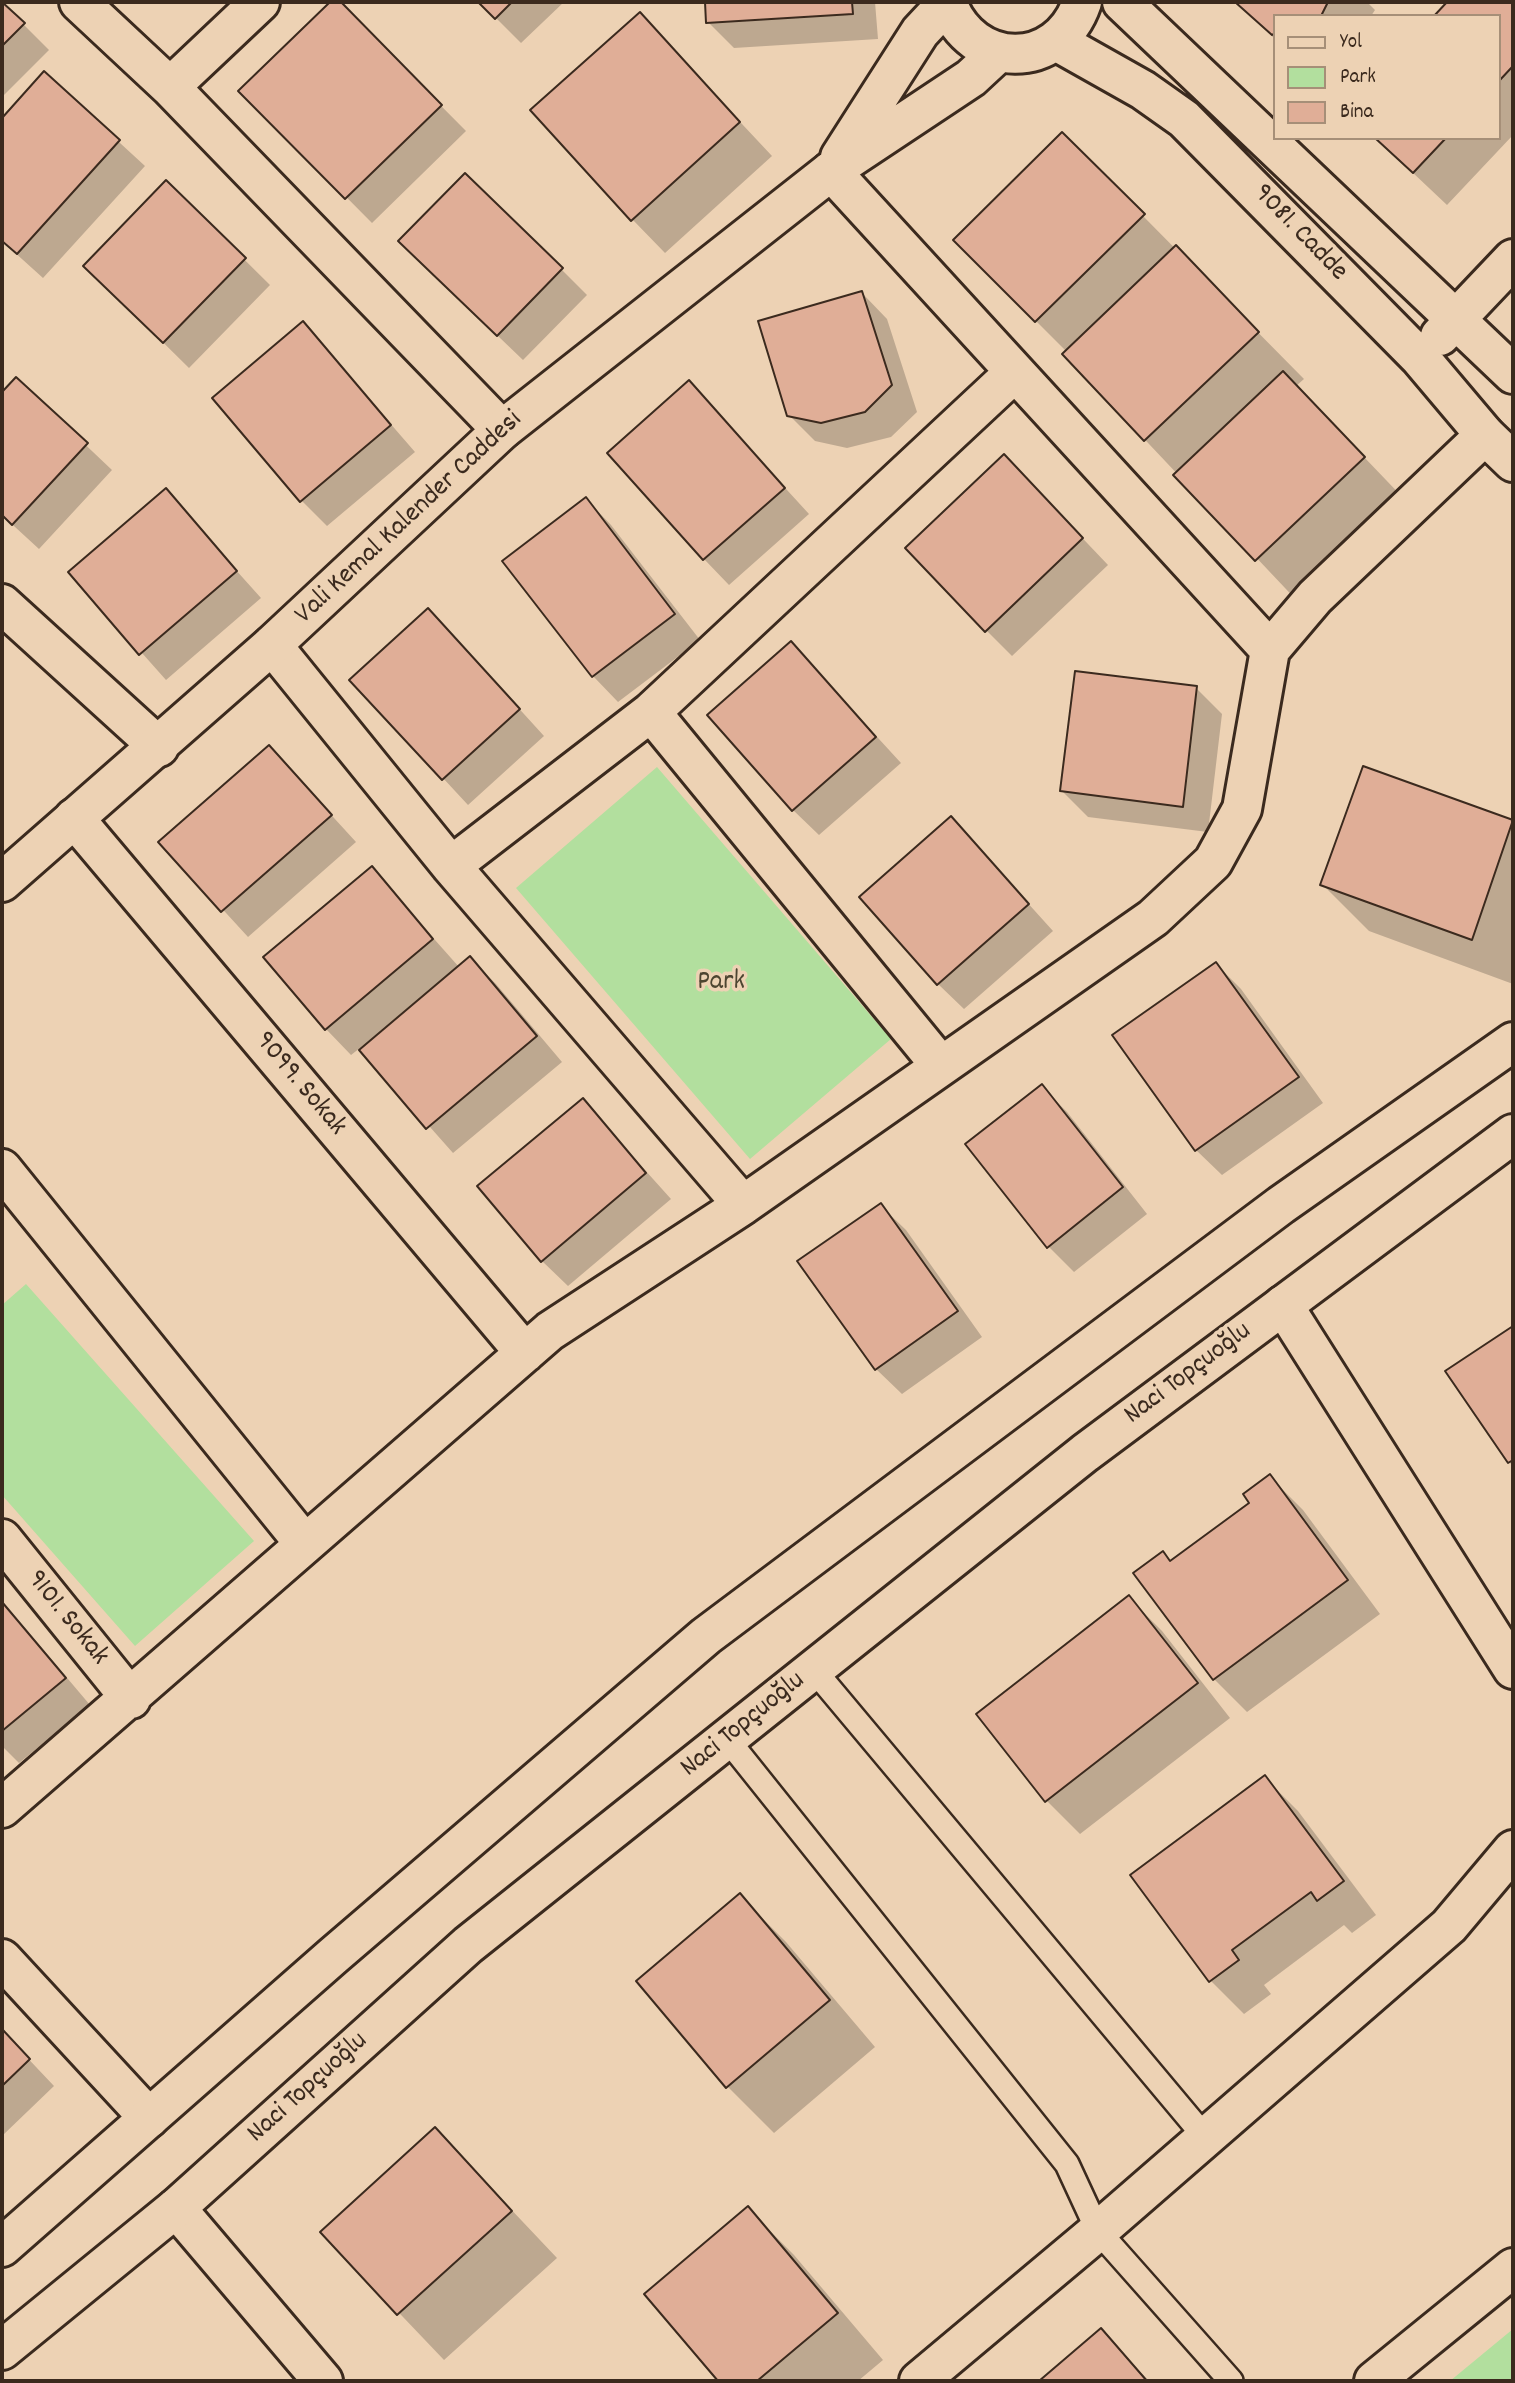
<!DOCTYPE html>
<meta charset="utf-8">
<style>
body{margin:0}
#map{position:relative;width:1515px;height:2383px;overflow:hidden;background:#edd2b4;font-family:Dekko,sans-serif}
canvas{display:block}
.frame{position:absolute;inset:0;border:4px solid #3b2a1e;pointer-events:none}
.legend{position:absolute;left:1273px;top:14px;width:228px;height:126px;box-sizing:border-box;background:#edd2b4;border:2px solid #a68f78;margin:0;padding:9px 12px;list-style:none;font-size:21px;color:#3b2a1e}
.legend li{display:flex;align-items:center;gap:14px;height:35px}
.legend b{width:35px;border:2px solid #a68f78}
</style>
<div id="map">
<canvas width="1515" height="2383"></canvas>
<div class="frame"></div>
<ul class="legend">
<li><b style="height:9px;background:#edd2b4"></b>Yol</li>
<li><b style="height:19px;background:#b2df9e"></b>Park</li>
<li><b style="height:19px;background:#e0ae97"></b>Bina</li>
</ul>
</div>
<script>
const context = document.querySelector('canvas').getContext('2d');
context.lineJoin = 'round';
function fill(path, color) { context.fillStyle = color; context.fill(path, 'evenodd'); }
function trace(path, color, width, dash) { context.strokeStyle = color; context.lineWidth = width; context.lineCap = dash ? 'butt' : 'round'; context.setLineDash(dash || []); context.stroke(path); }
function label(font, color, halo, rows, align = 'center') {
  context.font = font + ' Dekko,sans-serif'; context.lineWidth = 7; context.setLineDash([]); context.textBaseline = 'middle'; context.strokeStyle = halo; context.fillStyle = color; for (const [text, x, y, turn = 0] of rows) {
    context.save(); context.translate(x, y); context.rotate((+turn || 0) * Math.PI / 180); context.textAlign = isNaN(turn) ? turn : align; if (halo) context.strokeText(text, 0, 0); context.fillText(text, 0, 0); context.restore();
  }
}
const green = new Path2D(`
 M657,767l234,272 -141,120 -234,-271z
 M26,1284l228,257 -119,105 -133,-151v-190z
 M1513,2329v52h-63z`);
const shadow = new Path2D(`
 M332,2h6l128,129 -94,92 -131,-132z
 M480,2h84l-43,41z
 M707,2h168l3,37 -144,9 -26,-26z
 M1235,2h132l8,8 -4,6h-96v23z
 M1450,2h63v133l-66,70 -71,-67h123v-122h-63z
 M2,3l47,47 -47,47z
 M639,14l133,142 -107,97 -33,-34z
 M45,74l100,92 -102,112 -41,-37v-120z
 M1062,134l242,245 -8,7 113,118 -107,102 -238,-252 2,-3 -111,-111z
 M166,182l104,103 -81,83 -78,-77z
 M426,267l135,2 26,26 -64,65z
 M862,293l25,26 30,93 -26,25 -44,11 -32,-7 -26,-26z
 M303,323l112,129 -88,74 -26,-26z
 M16,379l96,91 -73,79 -37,-34v-120z
 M689,383l120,131 -80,71 -25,-26z
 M1029,482l79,83 -96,91 -26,-26z
 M165,491l96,107 -95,82 -96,-108z
 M586,499l25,26 89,115 -82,62 -25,-26z
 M453,636l91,100 -76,69 -116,-125z
 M791,643l110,120 -82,72 -26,-25z
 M1196,688l26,26 -14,118 -120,-15 -26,-26z
 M269,747l87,95 -108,95 -87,-95z
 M1364,768l149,54v162l-144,-53 -47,-47z
 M951,818l102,113 -89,78 -26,-25z
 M371,868l88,99 11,-9 26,26 66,78 -109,91 -93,-105 -9,7 -25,-26 -61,-72z
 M1216,964l25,25 82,114 -101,72 -26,-25z
 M1041,1086l26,26 80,102 -73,58 -26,-26z
 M582,1100l89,99 -103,87 -26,-25z
 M880,1205l26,25 76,107 -80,57 -26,-25z
 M1513,1328v139l-65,-95z
 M1270,1477l33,33 77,104 -133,98 -33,-33 -51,-125 8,8 81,-59z
 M1128,1597l34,34 68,87 -150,116 -33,-33 -68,-87z
 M2,1601l88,104 -71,58 -17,-17z
 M1265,1778l33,33 78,104 -24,18 -8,-8 -80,60 7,9 -27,20 -33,-33 -79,-105z
 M740,1896l46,46 89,105 -101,86 -47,-47z
 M2,2031l52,55 -52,50z
 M435,2129l122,129 -113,102 -122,-128z
 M748,2209l46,46 89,105 -25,21h-138l-74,-87z
 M1101,2331l48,50h-108z`);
const building = new Path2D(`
 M2,2l23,21 -23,23z
 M330,2h11l101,103 -97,94 -107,-108z
 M478,2h34l-17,17z
 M705,2h147l1,12 -147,9z
 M1235,2h93l-7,14h-46v17l-3,2z
 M1447,2h66v64l-14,15v-65h-65z
 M640,12l100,110 -109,99 -101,-111z
 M44,71l76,69 -103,114 -15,-13v-123z
 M1062,132l83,82 -110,108 -82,-82z
 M1375,138h71l-33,35z
 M465,173l98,95 -66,68 -99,-95z
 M166,180l80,78 -83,85 -80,-77z
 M1176,245l83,87 -115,109 -82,-87z
 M862,291l30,94 -27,27 -44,11 -34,-7 -29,-95z
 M303,321l88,104 -91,77 -88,-104z
 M1283,371l82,86 -110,104 -82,-86z
 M16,377l72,66 -76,82 -10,-10v-123z
 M689,380l96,108 -82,72 -96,-107z
 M1004,454l79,84 -98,94 -80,-84z
 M166,488l71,83 -98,84 -71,-83z
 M586,497l89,117 -83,63 -90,-116z
 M428,608l92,101 -78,71 -93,-100z
 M791,641l85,96 -84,74 -85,-96z
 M1075,671l122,15 -14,121 -123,-16z
 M269,745l63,70 -111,97 -63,-70z
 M1363,766l150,54 -41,120 -152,-55z
 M951,816l78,88 -92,81 -78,-88z
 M372,866l61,73 -108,91 -62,-73z
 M470,956l67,80 -111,93 -67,-79z
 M1216,962l83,115 -104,74 -83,-116z
 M1042,1084l81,103 -76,61 -82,-104z
 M583,1098l63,75 -105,89 -64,-76z
 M881,1203l77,108 -83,59 -78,-109z
 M1513,1326v134l-5,3 -63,-92z
 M1270,1474l78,106 -135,100 -80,-107 30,-22 7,10 79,-58 -6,-9z
 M1129,1595l69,88 -153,119 -69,-88z
 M2,1602l64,76 -64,53z
 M1265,1775l79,106 -27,20 -6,-9 -79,58 7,10 -30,22 -79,-107z
 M740,1893l90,107 -104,88 -90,-107z
 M2,2029l28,30 -28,27z
 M435,2127l77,84 -115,104 -77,-83z
 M748,2206l90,107 -81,68h-39l-74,-87z
 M1101,2328l46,53h-108z`);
const service = new Path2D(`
 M814,1670l391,467
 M727,1739l340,425 31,67 133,150`);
const minor = new Path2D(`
 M79,2l91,85 332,343
 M170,87l90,-85
 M831,171l439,479
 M2,604l157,143
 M272,645l179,221 292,339
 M651,712l290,354
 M74,818l451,535
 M451,866l200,-154 364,-340
 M2,1169l302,374
 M1283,1305l230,364
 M2,1539l129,160
 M2,1808l548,-477 193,-126 410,-287 60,-56 29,-53 28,-159 45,-53 170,-162
 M2,1959l147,159
 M176,2208l147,173
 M919,2381l179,-150 351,-305 64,-76
 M1374,2381l139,-113`);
const tertiary = new Path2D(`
 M947,2c25,68 111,70 135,0
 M1122,2l391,372
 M1056,41l87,49 41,29 236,239 65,77 28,27
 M840,157l80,-125 27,-29
 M1440,336l73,-77
 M2,882l270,-237 230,-215 329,-259 140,-93 28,-26`);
const primary = new Path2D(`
 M2,2247l331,-291 373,-320 575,-431 232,-163
 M2,2350l174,-142 292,-263 617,-492 428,-319`);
const streetNames = [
 ["9081. Cadde",1299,234,46],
 ["Vali Kemal Kalender Caddesi",410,519,-43],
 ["9099. Sokak",299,1085,50],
 ["Naci Topçuoğlu",1189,1375,-37],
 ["9101. Sokak",66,1619,51],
 ["Naci Topçuoğlu",744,1726,-39],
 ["Naci Topçuoğlu",309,2089,-42]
];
const parkNames = [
 ["Park",721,984]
];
fill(green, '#b2df9e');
fill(shadow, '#0003');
fill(building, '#e0ae97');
trace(building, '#3b2a1e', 2);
trace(service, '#3b2a1e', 28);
trace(minor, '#3b2a1e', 44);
trace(tertiary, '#3b2a1e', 44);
trace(primary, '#3b2a1e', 44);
trace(service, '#edd2b4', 23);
trace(minor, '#edd2b4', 38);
trace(tertiary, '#edd2b4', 38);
trace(primary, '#edd2b4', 38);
label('28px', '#3b2a1e', '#edd2b4', streetNames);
label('28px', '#4d4531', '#edd2b4', parkNames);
</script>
